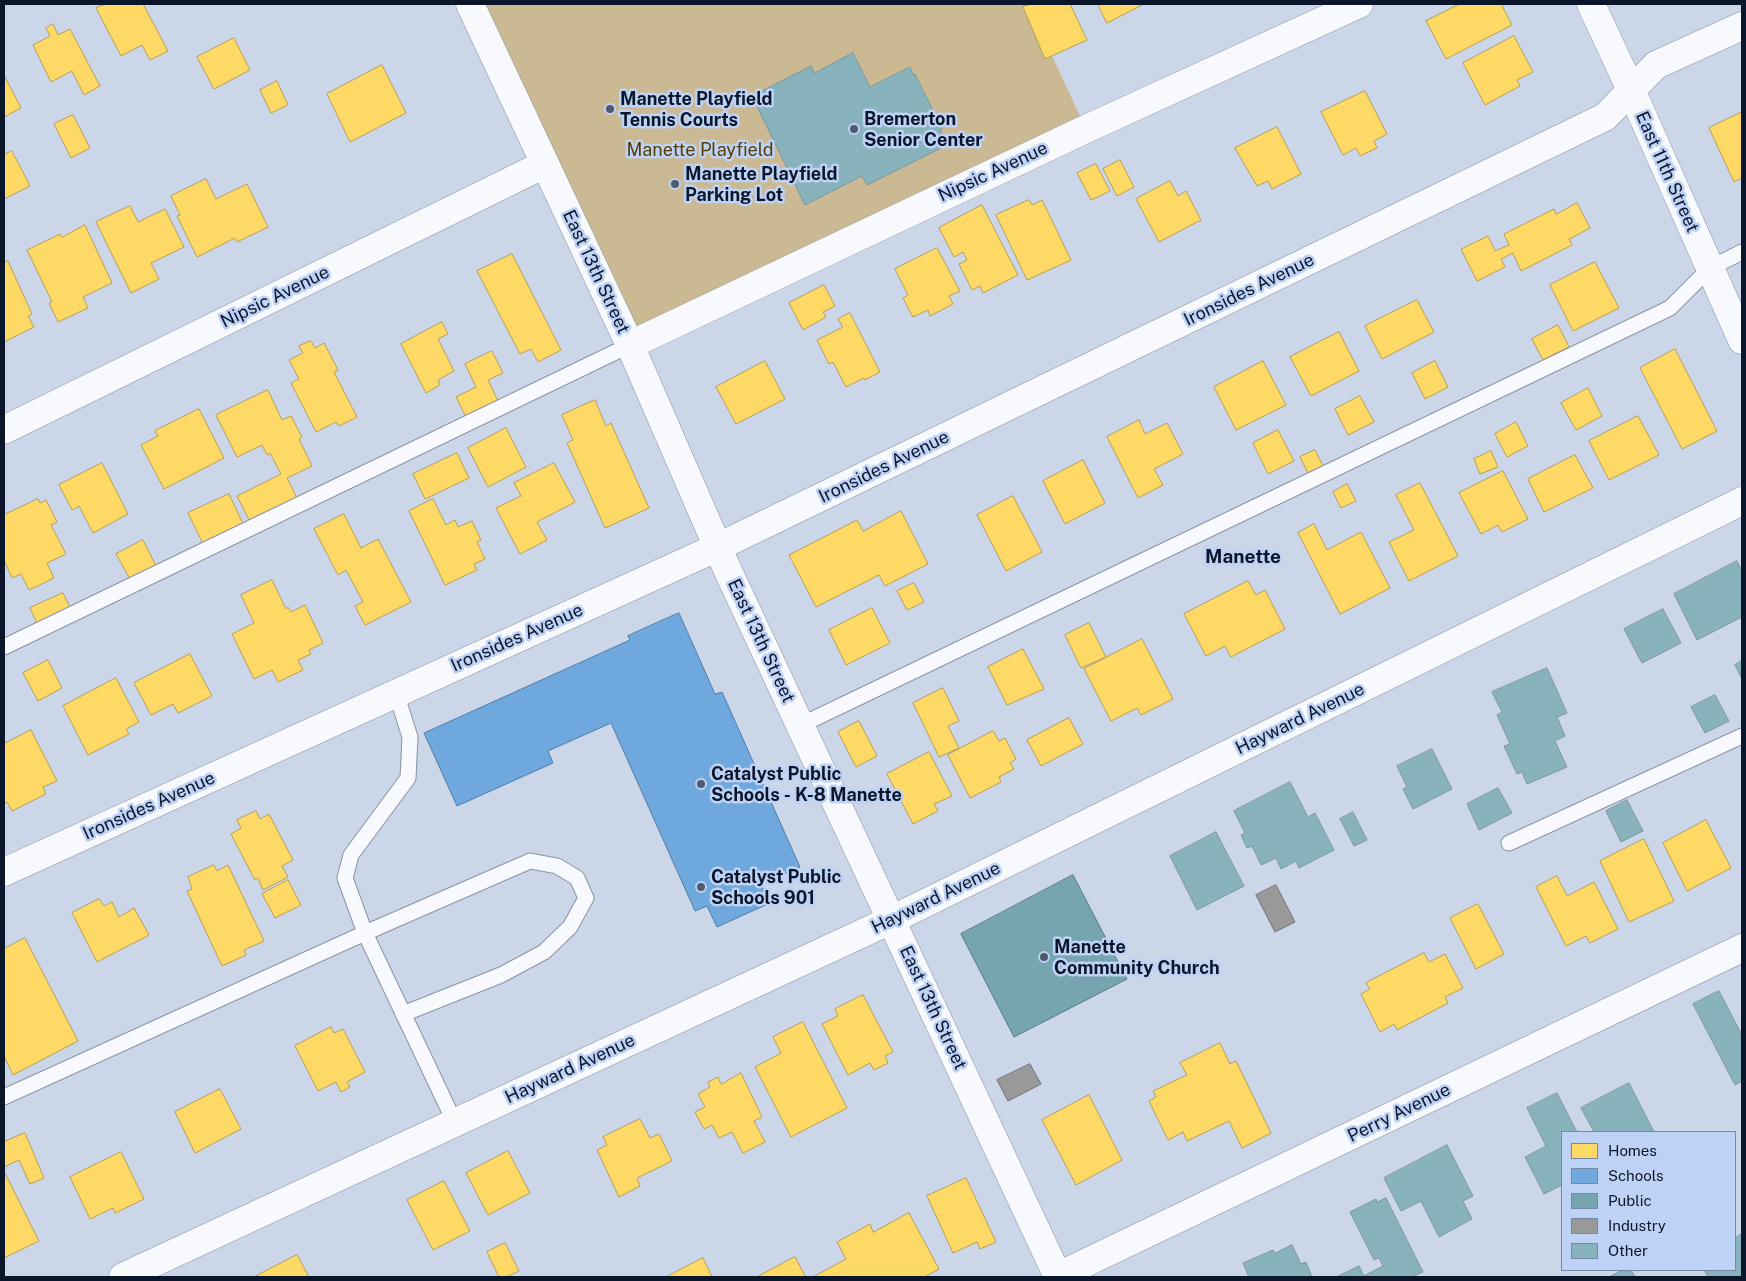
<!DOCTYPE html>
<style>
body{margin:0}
#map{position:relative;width:1746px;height:1281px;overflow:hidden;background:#cbd6e8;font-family:"Public Sans",sans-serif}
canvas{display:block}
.frame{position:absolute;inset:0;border:5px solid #0c162b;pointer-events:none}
.legend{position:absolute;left:1561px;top:1131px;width:175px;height:140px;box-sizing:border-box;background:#bed2f5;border:1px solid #7787a4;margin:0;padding:6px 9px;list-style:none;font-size:15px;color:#0c162b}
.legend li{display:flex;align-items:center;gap:10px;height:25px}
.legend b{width:25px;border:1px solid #7787a4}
</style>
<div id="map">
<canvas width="1746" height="1281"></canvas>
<div class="frame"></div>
<ul class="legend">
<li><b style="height:14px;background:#ffd966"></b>Homes</li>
<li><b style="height:14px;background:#6fa8dc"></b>Schools</li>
<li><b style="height:14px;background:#76a5af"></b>Public</li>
<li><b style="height:14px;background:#999"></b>Industry</li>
<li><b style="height:14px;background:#88b3bd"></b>Other</li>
</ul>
</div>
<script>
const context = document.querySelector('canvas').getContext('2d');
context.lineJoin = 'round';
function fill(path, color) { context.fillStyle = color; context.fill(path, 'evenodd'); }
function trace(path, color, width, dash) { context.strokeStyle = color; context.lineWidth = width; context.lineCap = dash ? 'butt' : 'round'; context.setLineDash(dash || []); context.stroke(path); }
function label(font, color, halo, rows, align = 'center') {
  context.font = font + ' "Public Sans",sans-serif'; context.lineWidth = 5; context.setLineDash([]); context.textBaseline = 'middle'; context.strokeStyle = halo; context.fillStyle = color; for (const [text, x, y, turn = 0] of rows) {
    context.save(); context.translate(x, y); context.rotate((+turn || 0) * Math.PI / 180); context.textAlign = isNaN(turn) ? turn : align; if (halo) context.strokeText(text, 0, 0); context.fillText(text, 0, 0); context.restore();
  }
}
const green = new Path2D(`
 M470,4h558l58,125 -456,216z`);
const homes = new Path2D(`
 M106,4h37l25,47 -18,9 -8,-15 -21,11 -25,-48z
 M1031,4h39l17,36 -42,19 -22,-52z
 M1098,4h46l-37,19z
 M1460,4h41l11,21 -66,34 -20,-38z
 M53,24l5,11 12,-6 30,57 -16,9 -12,-24 -21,11 -18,-37 17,-9 -4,-8z
 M1514,36l19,36 -16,8 3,6 -35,19 -22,-42z
 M234,38l16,32 -36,19 -17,-32z
 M382,65l24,48 -56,29 -23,-48z
 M4,75l17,33 -17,9z
 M277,81l11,24 -17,8 -11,-23z
 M1365,91l22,43 -13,7 3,7 -17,8 -4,-8 -13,7 -22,-43z
 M1742,112v66l-8,4 -25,-54z
 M73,115l17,33 -19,10 -17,-34z
 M1277,127l24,47 -29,15 -4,-8 -11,5 -22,-38z
 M12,151l18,35 -26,13v-44z
 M1120,160l14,27 -17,9 -14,-27z
 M1096,164l14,27 -19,9 -14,-27z
 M206,179l10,20 31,-15 21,43 -31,15 -2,-4 -38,19 -20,-41 3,-1 -9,-19z
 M1170,181l8,15 8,-5 15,29 -42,22 -23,-43z
 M1029,200l3,5 10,-5 29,60 -44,20 -31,-65z
 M1577,203l13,25 -21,11 3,6 -51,26 -8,-18 -12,6 4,8 -28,14 -16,-32 27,-13 7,15 14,-6 -5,-11 50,-25 2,5z
 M982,205l36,70 -35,18 -3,-7 -8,4 -13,-26 8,-4 -4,-8 -9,5 -15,-29z
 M130,206l8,16 27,-13 19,38 -33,16 8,16 -28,14 -35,-71z
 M85,225l27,58 -29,14 5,11 -30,14 -9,-19 3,-1 -25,-52 33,-16 2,3z
 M937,248l23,43 -11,5 4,8 -23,12 -2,-6 -15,7 -10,-19 5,-3 -13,-26z
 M512,254l49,96 -23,12 -7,-13 -11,5 -43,-83z
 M8,261l24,53 -4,2 6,11 -30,15v-79z
 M1595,262l24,46 -46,23 -23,-46z
 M824,285l11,21 -12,6 3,5 -23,13 -14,-27z
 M1417,300l17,32 -52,27 -17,-33z
 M850,313l30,59 -15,8 -1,-2 -18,9 -13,-25 -4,2 -12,-24 26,-13 -5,-8z
 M442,322l6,12 -10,5 16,32 -16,9 2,5 -14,8 -25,-49z
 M1558,325l11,22 -26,13 -11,-21z
 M1339,332l20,39 -48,25 -21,-39z
 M311,341l4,7 9,-5 14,27 -4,2 23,45 -18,9 -3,-4 -20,10 -25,-49 8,-4 -10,-19 14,-7 -4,-7z
 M1675,349l42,82 -35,18 -42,-81z
 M492,351l11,22 -15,7 10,21 -32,16 -10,-20 20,-10 -11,-23z
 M765,361l20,38 -49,25 -20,-37z
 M1263,361l23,44 -50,25 -22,-43z
 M1435,361l13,26 -23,12 -13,-26z
 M1588,388l14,28 -26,14 -15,-27z
 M268,390l14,30 9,-4 11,21 -3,2 13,27 -25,12 11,22 -47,24 -14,-28 44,-22 -11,-21 -3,2 -5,-10 -25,12 -21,-42z
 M1360,396l14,26 -26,13 -13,-26z
 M595,400l11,26 5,-3 38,85 -44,20 -38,-85 6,-3 -11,-25z
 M199,409l25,49 -60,31 -23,-44 17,-9 -3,-5z
 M1638,416l21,39 -50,25 -20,-39z
 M1139,420l6,14 22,-11 16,31 -29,15 9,16 -25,13 -31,-61z
 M1516,422l12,24 -21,11 -12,-23z
 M506,428l20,39 -38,20 -20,-39z
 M1278,430l16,31 -26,13 -15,-31z
 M1315,450l8,16 -15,7 -8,-16z
 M1491,451l7,16 -18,7 -6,-15z
 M457,453l12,25 -44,21 -12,-25z
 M1575,455l18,33 -49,24 -16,-33z
 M1083,460l22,43 -40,21 -22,-43z
 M102,463l26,51 -35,19 -14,-27 -7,4 -13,-25z
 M554,463l21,39 -38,20 10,18 -27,14 -24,-46 25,-12 -7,-13z
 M1503,471l25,48 -26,13 -4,-7 -17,9 -22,-41z
 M1420,483l38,73 -49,25 -20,-39 25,-12 -18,-35z
 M1347,484l9,17 -15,7 -8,-16z
 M229,494l18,38 -40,20 -19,-39z
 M1013,496l29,56 -36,19 -29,-56z
 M38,499l2,4 6,-3 11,22 -6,3 15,29 -19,9 7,15 -25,12 -8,-16 -9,4 -8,-18v-45z
 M433,499l13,26 9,-5 3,7 14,-6 9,19 -4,2 8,17 -11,5 3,6 -32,15 -36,-74z
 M901,511l27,53 -43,22 -6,-11 -63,32 -27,-52 68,-35 6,11z
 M344,514l17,34 17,-9 33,63 -46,23 -10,-19 8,-4 -17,-32 -8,5 -24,-46z
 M1314,524l13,26 34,-18 29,56 -50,26 -42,-81z
 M143,540l13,26 -26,13 -14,-25z
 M272,580l14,29 2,-2 3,5 14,-7 18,38 -14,7 2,4 -13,6 5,10 -25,12 -6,-12 -18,9 -22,-45 22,-11 -13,-28z
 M1248,581l8,14 9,-5 20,39 -54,28 -6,-11 -19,10 -22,-42z
 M914,583l10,19 -17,8 -10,-19z
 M63,593l10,21 -33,16 -10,-22z
 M872,608l18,35 -44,22 -17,-35z
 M1089,623l17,34 -25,11 -16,-33z
 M1142,639l31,60 -32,16 -4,-7 -26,13 -27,-52z
 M1023,649l21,40 -37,16 -19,-38z
 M190,654l22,42 -34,17 -5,-9 -22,11 -17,-32z
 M48,660l14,28 -24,13 -15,-28z
 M116,678l23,44 -13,7 3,5 -41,21 -25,-49z
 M943,688l16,33 -11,5 11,22 -20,9 -26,-54z
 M1069,718l14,26 -42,22 -14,-26z
 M859,721l18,35 -21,11 -18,-35z
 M31,730l26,51 -14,6 3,7 -34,17 -5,-9 -3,2v-60z
 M993,731l6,10 6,-3 11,21 -6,4 4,6 -15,8 2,5 -31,16 -22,-43z
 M929,752l23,44 -18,8 4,7 -25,13 -26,-50z
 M256,811l4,8 9,-5 24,46 -11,6 6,11 -25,13 -5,-12 -3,2 -24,-46 10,-6 -4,-8z
 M1706,820l25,48 -44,23 -24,-48z
 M1644,839l30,62 -45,21 -29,-61z
 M214,865l3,6 11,-6 36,76 -20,9 2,5 -24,11 -35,-75 5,-2 -4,-12z
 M1557,876l10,20 27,-14 24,47 -28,14 -4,-7 -20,10 -30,-59z
 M288,880l13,25 -26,13 -13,-24z
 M99,899l5,7 8,-4 7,15 15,-9 15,27 -52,27 -25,-49z
 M1478,904l26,50 -28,15 -26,-51z
 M25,938l53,103 -65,34 -9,-19v-107z
 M1424,953l5,9 16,-8 18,34 -18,9 3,6 -51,27 -3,-6 -14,8 -19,-38 9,-5 -4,-6z
 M863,995l30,57 -8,4 3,7 -14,7 -4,-7 -22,12 -26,-51 16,-8 -3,-7z
 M803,1022l44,86 -56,29 -36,-70 26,-14 -8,-16z
 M331,1027l3,6 9,-4 22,43 -18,10 3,5 -9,5 -5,-10 -18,9 -23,-45z
 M1220,1043l10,21 6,-3 35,72 -29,15 -13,-27 -42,20 -4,-9 -15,8 -19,-39 7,-4 -3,-6 34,-16 -7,-12z
 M741,1073l21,44 -8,4 11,21 -22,11 -11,-21 -13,6 -7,-13 -8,4 -9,-17 10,-5 -7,-13 12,-7 -2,-5 10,-5 3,7z
 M220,1089l21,40 -46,24 -20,-41z
 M1089,1095l33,65 -46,25 -34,-65z
 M640,1119l10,19 9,-4 13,27 -35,17 3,8 -21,11 -22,-47 10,-5 -4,-8z
 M25,1133l19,45 -14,6 -11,-24 -15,7v-25z
 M508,1151l22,42 -42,22 -22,-42z
 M121,1152l23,47 -29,14 -2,-5 -23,11 -20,-42z
 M6,1175l33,66 -35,17v-82z
 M966,1178l30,64 -16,7 -3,-7 -24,11 -26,-57z
 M444,1181l26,50 -37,19 -26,-50z
 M909,1213l30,56 -13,7 1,1h-114l33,-18 -9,-17 33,-18 3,8z
 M505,1243l14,28 -13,6h-7l-12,-25z
 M297,1255l12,22h-55z
 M795,1257l11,20h-49z
 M703,1258l9,19h-46z`);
const schools = new Path2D(`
 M679,613l36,81 7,-2 78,175 -39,17 9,19 -53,24 -10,-21 -12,5 -84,-188 -63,28 5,12 -96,43 -33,-73 206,-93 -2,-4z`);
const public = new Path2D(`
 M1073,875l54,104 -113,58 -53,-103z`);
const industry = new Path2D(`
 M1276,885l19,37 -20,10 -19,-37z
 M1030,1064l11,20 -33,17 -11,-21z`);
const building = new Path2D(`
 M853,53l17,34 40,-20 3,8 2,-1 27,55 -2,1 7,15 -80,40 -5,-9 -57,29 -53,-109 59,-30 3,7z
 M1737,561l5,10v46l-45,23 -23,-46z
 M1663,609l18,34 -39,20 -18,-34z
 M1742,661v18l-7,-14z
 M1547,668l20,45 -10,4 8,19 -10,5 12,26 -40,17 -5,-12 -5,2 -13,-28 6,-2 -13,-29 5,-3 -10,-20z
 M1715,695l14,26 -24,12 -14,-26z
 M1432,749l20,40 -39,20 -10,-20 4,-2 -10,-21z
 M1290,782l18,35 7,-4 19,37 -35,18 -3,-7 -15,8 -5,-11 -15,7 -9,-19 -5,2 -6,-13 4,-2 -11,-22z
 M1498,788l14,25 -33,17 -12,-26z
 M1627,800l16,31 -22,11 -15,-31z
 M1353,812l14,28 -13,6 -14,-27z
 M1216,832l28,54 -47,24 -27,-54z
 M1719,991l23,44v46l-7,4 -42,-81z
 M1629,1083l25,49h-60l-13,-24z
 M1557,1093l20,39h-15v53l-18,9 -19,-37 21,-11 -19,-38z
 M1447,1145l26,51 -10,5 9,18 -33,18 -18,-36 -20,10 -17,-33z
 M1386,1198l37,74 -12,5h-75l23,-11 5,10 19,-10 -4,-8 -5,2 -24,-48 26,-13 1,3z
 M1742,1234v43h-34l-4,-7h31v-32z
 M1292,1245l9,19 5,-2 6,15h-63l-6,-14 30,-13 2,3z
 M1623,1270h8l4,7h-26z`);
const lane = new Path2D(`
 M4,647l626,-302
 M396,693l14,44 -2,41 -57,77 -6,23 20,55 165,-72 27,5 20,12 9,20 -16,29 -26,25 -43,23 -98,39
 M801,725l869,-417 40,-40 32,-16
 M1509,843l233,-107
 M4,1097l361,-164 90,190`);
const street = new Path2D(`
 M470,4l160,341 98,226 330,706
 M630,345l456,-216 273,-125
 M4,430l541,-266
 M4,872l714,-325 887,-430 51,-52 86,-39
 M123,1277l768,-357 851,-419`);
const secondary = new Path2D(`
 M1591,4l41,88 110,248
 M1056,1277l686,-329`);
const markers = [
 [610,109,5,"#4f596d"],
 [854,129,5,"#4f596d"],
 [675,184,5,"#4f596d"],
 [701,784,5,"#4f596d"],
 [701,887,5,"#4f596d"],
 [1044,957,5,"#4f596d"]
];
const poiNames = [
 ["Manette Playfield",620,99],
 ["Tennis Courts",620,120],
 ["Bremerton",864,119],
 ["Senior Center",864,140],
 ["Manette Playfield",685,174],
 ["Parking Lot",685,195],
 ["Catalyst Public",711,774],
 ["Schools - K-8 Manette",711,795],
 ["Catalyst Public",711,877],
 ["Schools 901",711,898],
 ["Manette",1054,947],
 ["Community Church",1054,968]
];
const parkNames = [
 ["Manette Playfield",700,150]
];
const streetNames = [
 ["Nipsic Avenue",993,172,-25],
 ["East 11th Street",1667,172,66],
 ["East 13th Street",596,272,65],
 ["Ironsides Avenue",1249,290,-26],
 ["Nipsic Avenue",275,297,-26],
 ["Ironsides Avenue",884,467,-26],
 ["Ironsides Avenue",517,638,-24],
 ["East 13th Street",761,641,65],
 ["Hayward Avenue",1300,719,-26],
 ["Ironsides Avenue",149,806,-24],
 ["Hayward Avenue",936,898,-26],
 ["East 13th Street",933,1008,65],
 ["Hayward Avenue",570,1069,-25],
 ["Perry Avenue",1399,1113,-26]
];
const neighbourhoodNames = [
 ["Manette",1243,557]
];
fill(green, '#cab993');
fill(homes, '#ffd966');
trace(homes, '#b69e54', 1);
fill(schools, '#6fa8dc');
trace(schools, '#517ca7', 1);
fill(public, '#76a5af');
trace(public, '#567a87', 1);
fill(industry, '#999');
trace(industry, '#6f7278', 1);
fill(building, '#88b3bd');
trace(building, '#7d97a0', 1);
trace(lane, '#8a93a5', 17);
trace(street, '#8a93a5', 29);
trace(secondary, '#8a93a5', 29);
trace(lane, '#f7f9fc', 15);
trace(street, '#f7f9fc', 28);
trace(secondary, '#f7f9fc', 28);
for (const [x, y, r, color] of markers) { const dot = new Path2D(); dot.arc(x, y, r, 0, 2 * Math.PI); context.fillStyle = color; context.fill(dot); trace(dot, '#bed2f5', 2); }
label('bold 18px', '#0c162b', '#bed2f5', poiNames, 'left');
label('18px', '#553c00', '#bed2f5', parkNames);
label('18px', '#0c162b', '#bed2f5', streetNames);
label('bold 19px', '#0c162b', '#bed2f5', neighbourhoodNames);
</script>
